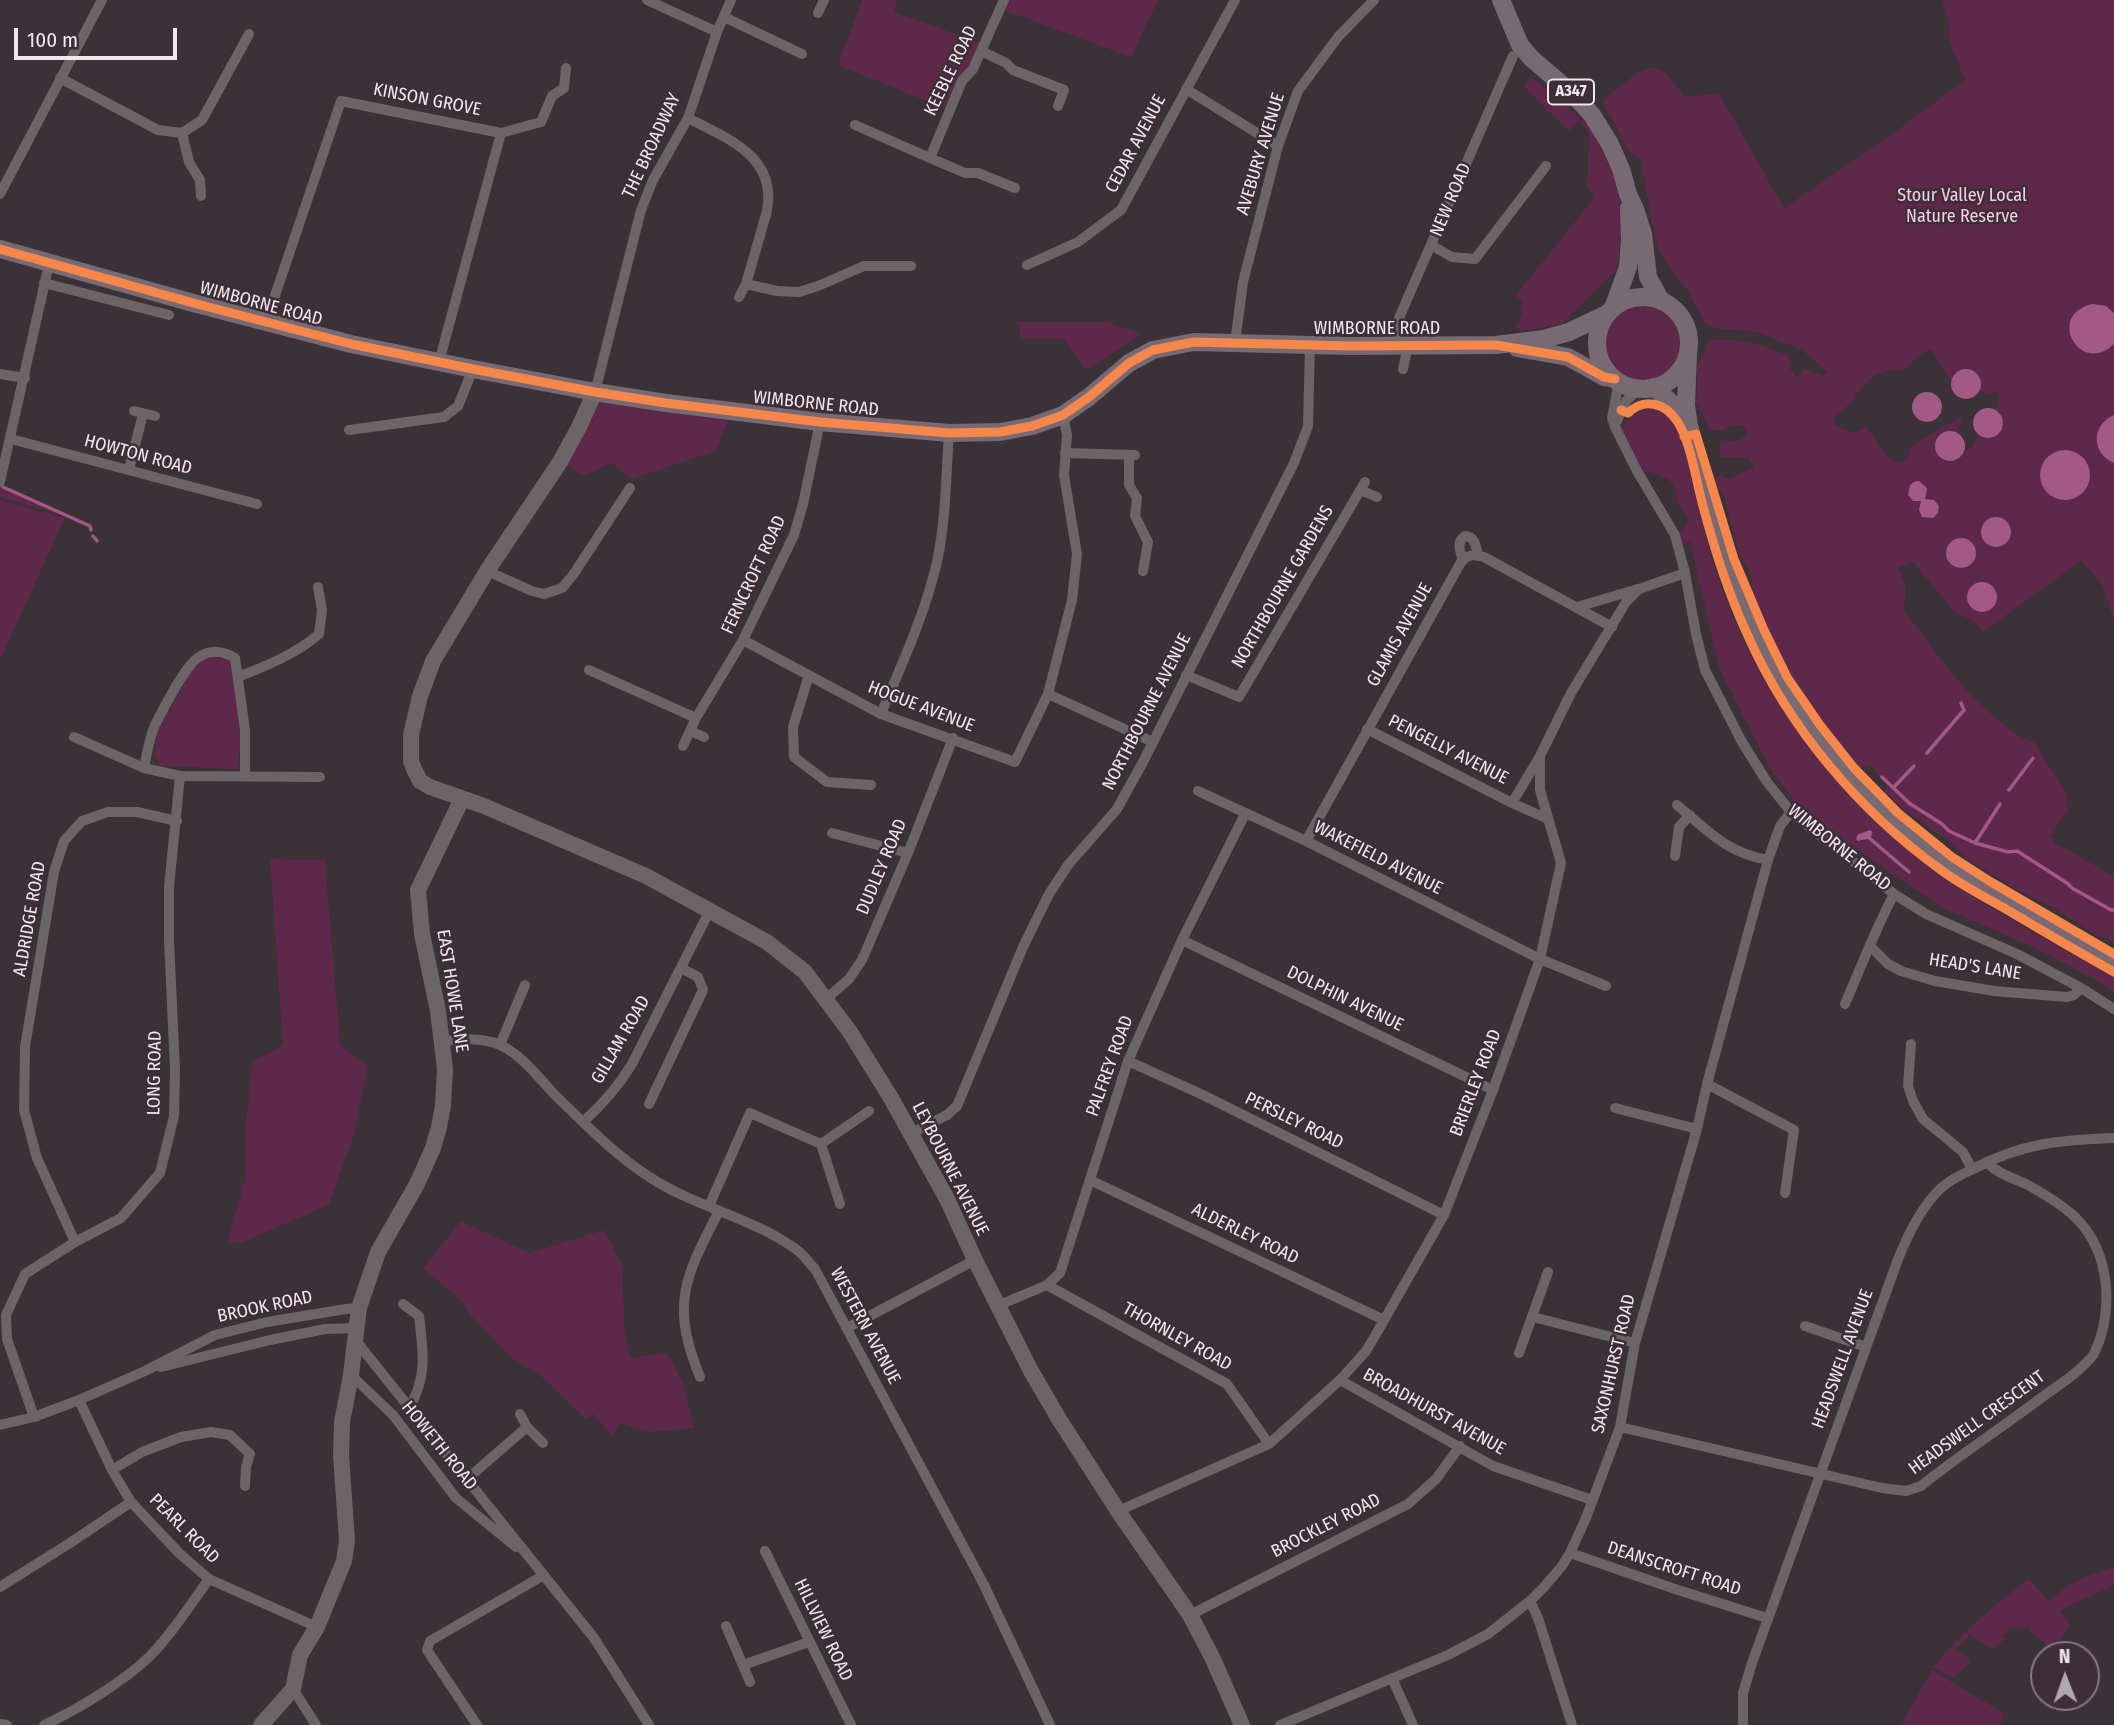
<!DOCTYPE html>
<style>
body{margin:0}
#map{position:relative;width:2114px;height:1725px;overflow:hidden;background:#3a3236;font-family:"Fira Sans Condensed",sans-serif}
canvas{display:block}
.north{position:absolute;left:2030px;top:1641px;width:70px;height:70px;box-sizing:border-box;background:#3d2e37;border:2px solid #85787f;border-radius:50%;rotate:359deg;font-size:19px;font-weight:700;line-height:28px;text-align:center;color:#f1e7ec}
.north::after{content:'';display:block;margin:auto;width:24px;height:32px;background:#b1a8ac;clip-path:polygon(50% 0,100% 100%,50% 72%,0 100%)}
.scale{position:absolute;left:14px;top:28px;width:163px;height:32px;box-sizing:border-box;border:4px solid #f1e7ec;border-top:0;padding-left:9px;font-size:21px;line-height:24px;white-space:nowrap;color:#f1e7ec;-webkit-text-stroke:5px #3d2e37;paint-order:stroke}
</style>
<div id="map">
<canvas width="2114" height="1725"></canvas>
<div class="north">N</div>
<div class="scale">100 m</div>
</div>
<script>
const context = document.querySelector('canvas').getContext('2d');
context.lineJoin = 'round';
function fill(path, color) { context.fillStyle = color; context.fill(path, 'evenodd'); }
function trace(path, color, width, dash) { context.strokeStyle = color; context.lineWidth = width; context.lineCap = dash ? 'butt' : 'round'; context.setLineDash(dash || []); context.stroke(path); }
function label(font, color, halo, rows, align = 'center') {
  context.font = font + ' "Fira Sans Condensed",sans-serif'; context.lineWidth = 5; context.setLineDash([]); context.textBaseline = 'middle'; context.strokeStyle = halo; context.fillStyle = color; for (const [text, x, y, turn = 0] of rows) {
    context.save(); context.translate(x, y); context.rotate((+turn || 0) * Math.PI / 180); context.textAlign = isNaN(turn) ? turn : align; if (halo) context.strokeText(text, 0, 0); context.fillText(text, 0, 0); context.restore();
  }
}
const green = new Path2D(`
 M862,0h35l-3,12 90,32 -35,66 -111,-45z
 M1004,0h154l-27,57 -130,-48z
 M1942,0h172v620l-12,-36 -21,-23 -98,71 -11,-12 -17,-7 -42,-51 -16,5 9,18 -2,25c20,26 39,54 61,78 12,13 52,53 68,53l33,51 2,23 -4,-1 -13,23 4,1 -2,4 61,34v66l-24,-10 -34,-23 -33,-16 -52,-31 -26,-23 -41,-29 -19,-17 2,-10 -8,-6 -7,-12 -12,3 -36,-42 -53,-84 -19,-37v-23l-3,-12 -10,-15 -14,-56 -3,-6 -8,-8 2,-8 4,-2 9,4 25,-12 -6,-9 -29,-1 1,-13 2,-4 15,1 9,-5 1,-8c-17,-10 -21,9 -39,0l-6,-16 -7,-9 2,-9v-30l9,-13 3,-11c34,-2 48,3 80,16l1,13 7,8 7,-8 19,7 5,-4 -26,-22 -45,-18 -45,-4 -7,-5 -17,-32 -15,-19 -14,-23 -7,-27 -11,-61 -14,-12 -16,-33 -6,-8 -2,-8c12,-9 41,-38 56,-31 10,4 19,20 26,28l34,-4 65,115 93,-63 87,-64 2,-4 -4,-1 -2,-5 -1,-9 -6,-9 -5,-17 1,-10zM1931,349l20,32 3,-7 11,-6 14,7 2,8 -1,7 9,5 7,-4 4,4 -5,15 6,5 -19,22 -4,-2 -5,11c-8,3 -9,10 -17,15l-21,-17c3,-10 13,-15 22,-11l5,-12 -2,-4 -52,31 1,7 -3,5 -10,2 -11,-8 -19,-28 -13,7 -18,-8 -2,-6 22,-20 1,-5 10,-11 11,-9 14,-4 9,2 13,-10 3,-5z
 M1531,76l61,52 20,42 11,45 -6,54 -55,55 -41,7 -7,-5 5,-3 4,-12 -1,-11 -7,-4 80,-99 -8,-10 2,-55 -10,-12 -10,11 -46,-45z
 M1604 343a38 38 0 1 1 76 0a38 38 0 1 1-76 0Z
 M1017,322h90l35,12 -56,36 -22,-31h-44v-14l-3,-1z
 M595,392l137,18 -16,41 -84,28 -20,-16 -27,13 -25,-14z
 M1643,405l13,1 9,4 4,-3 11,17 26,97 -4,1c33,140 121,270 238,353 55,38 116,69 174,102v15l-14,-10 -67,-35 -89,-39 -95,-64 -53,-41 -27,-36 -50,-99 -29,-127 -6,4 -3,-1 -3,-11 7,-5v-4l4,-3 -12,-19 -1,-11 -7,-12 -19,-7h-8l-22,-46 8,-4 5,-9z
 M0,487l66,29 -66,-19z
 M0,500l65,18 -65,142z
 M215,656h11l6,5 9,71 -3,37 -78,-3 -6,-12 4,-23 35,-64 6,-7z
 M270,859l55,1 15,185 28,21 -15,71 -24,68 -88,38h-14l18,-63 1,-58 7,-60 30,-17z
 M461,1221l68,32 75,-23 18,34 3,70 6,24 36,-5 15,28 12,47 -42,4 -33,-9 -6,14 -20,-23 -7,5 -44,-42 -30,-19 -42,-43 -7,-13 -40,-34z
 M2114,1567v18l-55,26 12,14 -18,26 -23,-20v-4l-19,1 -9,8 2,4 -13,9 -21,-14 -15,14 17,12 -19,17 -20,-11c28,-34 61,-62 96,-88l20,22c19,-18 40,-27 65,-34z
 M1932,1670l73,44 -5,11h-99z`);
const water = new Path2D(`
 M2093,304l13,2 8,7v31c-34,33 -69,-30 -21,-40z
 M1951 384a15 15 0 1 1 30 0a15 15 0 1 1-30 0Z
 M1912 407a15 15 0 1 1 30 0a15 15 0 1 1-30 0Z
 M1973 423a15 15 0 1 1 30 0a15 15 0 1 1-30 0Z
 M2114,415v48c-23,-10 -23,-38 0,-48z
 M1935 446a15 15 0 1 1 30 0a15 15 0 1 1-30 0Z
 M2040 475a25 25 0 1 1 50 0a25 25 0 1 1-50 0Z
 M1919,481l8,7 -2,11 9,1 5,6 -1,7 -5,5 -11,-1 -3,-7 2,-9h-8l-5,-6 2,-10 4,-3z
 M1981 532a15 15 0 1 1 30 0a15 15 0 1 1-30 0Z
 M1946 553a15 15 0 1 1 30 0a15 15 0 1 1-30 0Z
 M1967 597a15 15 0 1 1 30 0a15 15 0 1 1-30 0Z`);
const stream = new Path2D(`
 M3,487l87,39 1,4
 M93,536l4,5
 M1927,753l37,-43 -3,-7
 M1882,777l27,26 33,21 7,7 26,12
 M1894,787l20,-21
 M2009,790l24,-32
 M2000,804l-25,39 33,9 9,-1 50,32 5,5 39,22h3
 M1867,837l-9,2 1,-3 11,-4v3l-2,2 41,35`);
const street = new Path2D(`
 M647,0l70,32
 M818,13l6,-13
 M724,17l78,37
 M981,51l25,12 7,7 51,20 -6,16
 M60,78l98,52 24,3 20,-13 47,-86
 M1186,89l92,57
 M688,118c40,21 89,38 79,93l-21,73 -7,13
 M855,125l75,33 32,-77 11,-12 31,-69
 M182,133l7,29 11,18 1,16
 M501,133l40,-11 11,-26 12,-8 2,-20
 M930,158l35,15h13l37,15
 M0,194l102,-194
 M1431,245l21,12 23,2 71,-93
 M1027,265l51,-23 43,-32 114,-210
 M44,283l125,32
 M746,284l31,7 22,1 19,-6 46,-20h47
 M266,322l75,-221 160,32 -62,229
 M1235,343l8,-61 35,-136 20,-55 40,-54 36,-37
 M1395,346l4,-28 114,-262
 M1403,369l5,-23
 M0,374l25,4
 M1619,381l-7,37 3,9 22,44 38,64 10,38 11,61 9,36 37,72 25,40 24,30 103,82 32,20 91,40 64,34 33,21
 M595,392l46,-182 12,-30 35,-62 29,-86 14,-32
 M134,411l21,5
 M1617,421l9,-20 14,-13
 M349,430l95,-13 14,-11 15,-37
 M11,439l246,65
 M1065,453l70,2
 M1129,455v30l8,13 -2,18 13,26 -5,29
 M129,469l14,-55
 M0,482l49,-218
 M1360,490l17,7
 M1463,560c-3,-9 -7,-18 2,-24 10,0 11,11 13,19
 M487,571l45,20 12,3 18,-6 11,-13 57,-87
 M1577,607l61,-18
 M743,640l138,74 134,48 33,-68 24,-94 5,-46 -13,-79 3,-40 -4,-20
 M589,670l107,48
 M809,675l-16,52 1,30 33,25 44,3
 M1186,675l53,22 126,-215
 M238,677c28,-11 58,-23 81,-43l3,-24 -4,-23
 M1048,694l105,48
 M881,714c21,-50 44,-100 56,-152 9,-42 9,-87 12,-129
 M1367,729l145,74 28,-47
 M690,731l14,6
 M74,737l70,31 36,8 140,1
 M683,746l13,-28 47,-78 51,-105 9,-31 17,-82
 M144,768c3,-14 5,-30 11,-43 8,-15 30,-60 44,-68 12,-8 25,-6 36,1l10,72v46
 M1198,791l108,50 234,118 66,27
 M1512,803l36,16
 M1677,805c31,26 50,48 91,55
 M832,833l76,20
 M1306,841l155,-279c8,-8 12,-8 23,-5l128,70
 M1675,856l4,-29 11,-12
 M1182,940l311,150
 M1870,946l18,18 13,7 34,10 59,10 73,6 7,-2 7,-7
 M826,999l23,-20 13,-19 46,-107 45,-115
 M1845,1004c16,-37 30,-74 49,-110
 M442,1041c17,-1 36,-4 53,2 24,8 43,34 60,52 29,28 59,59 93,81 46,31 104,41 149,74 7,5 12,13 18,19l169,316 66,140
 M1911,1044l-3,42 5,15 10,18 40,33 9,17
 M500,1045l25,-60
 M1128,1061l75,34 241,120
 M1707,1084l87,46 -9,63
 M649,1104l54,-114 -5,-13 -17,-9
 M1615,1108l82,21
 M583,1122c20,-18 35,-35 49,-58l78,-154
 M912,1133l35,-18 10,-9 66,-159 26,-53 19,-29 49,-56 26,-47 151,-299 14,-37 2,-81
 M821,1144l19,60
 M1090,1180l294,140
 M709,1206l41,-93 71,31 48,-33
 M75,1242l-38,-84 -13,-48 1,-63 29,-175 10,-31 18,-20 26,-9h29l40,9
 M1047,1285l180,99 42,60
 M403,1304l16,12c4,34 9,61 -10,92
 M997,1306l50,-21 13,-12 68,-212 54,-121 63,-126
 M1533,1317l102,26
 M1805,1326l61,21
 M847,1328l128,-68
 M356,1341l238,297 55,87
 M1519,1353l29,-81
 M161,1367l109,-27 55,-11 32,-1
 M351,1375l42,40 63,83 60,49
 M700,1377c-30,-73 -15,-100 19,-166
 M1340,1380l153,86 99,34
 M79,1400l33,70 19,32 48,51 30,26 108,48
 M34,1417l-27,-78 -1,-24 19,-41 50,-32 46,-24 39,-45 14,-57 1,-46 -6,-130v-53l11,-111
 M0,1425l34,-8 45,-17 66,-29 70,-36 52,-13 79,-13 13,-1
 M527,1427l16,16
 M1620,1427l262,61 24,3 15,-5c39,-31 80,-58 120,-88 19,-14 39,-26 53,-44 20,-43 17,-101 -18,-136 -13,-13 -32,-24 -48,-33 -15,-7 -30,-11 -42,-23
 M112,1470l30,-18 39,-15 30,-5 19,3 20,19 -4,13 -1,19
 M467,1479l60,-52 -7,-13
 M1118,1511l151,-67 71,-64 26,-29 9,-15 69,-121 49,-125 47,-131 21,-96 -21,-73v-34l31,-63 55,-91 13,-13 46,-16
 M765,1551l86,174
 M1570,1553l108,37 89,28
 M0,1587l70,-44 61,-41
 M1530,1601l8,17 34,107
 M1190,1615l218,-111 28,-25 24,-33
 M726,1626l24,56
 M743,1665l66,-23
 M1392,1678l21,47
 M293,1689l23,36
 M0,1724l7,1
 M44,1725c33,-15 79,-43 105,-68 23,-23 41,-52 60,-78
 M477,1725l-50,-75 3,-9 114,-66
 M1280,1725l168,-70 40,-21 42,-33 14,-14 18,-21 8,-13 16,-35 34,-91 15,-84 62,-214 10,-45 61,-224 12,-34 11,-14
 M1743,1725v-32l9,-30 145,-401c10,-26 23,-54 44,-74 9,-8 21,-14 32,-19 49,-26 87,-29 141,-31`);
const secondary = new Path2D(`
 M595,392l-16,35 -19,35 -73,109 -54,90 -13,35 -9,39v26l3,8 6,12 10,6 54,19 162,70 121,66 38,30 45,60 41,66 56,101 28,61 56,111 28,48 59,92 72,104 22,42 30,68
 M261,1725l32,-36 7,-34 17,-28 27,-66 3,-20 -6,-86 1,-33 9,-47 8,-67 19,-56 39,-68 16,-36 6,-21 4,-21 2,-37 -7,-58 -16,-77 -4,-44 44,-91`);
const primary = new Path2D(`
 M1501,0l19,45 11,13 42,36 19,21 18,29 11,25 7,25 7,15 8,25 5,43 13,24
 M0,249l197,55 154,40 122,25 122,23 71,11 154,19 129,11 51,-1 32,-6 31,-11 26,-18 40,-34 24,-13 41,-8 156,4 146,-1 48,-6 25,-7 38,-18
 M1597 343a46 46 0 1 1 92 0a46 46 0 1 1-92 0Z
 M1613,308l15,-41 2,-27 -1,-32
 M1517,348l51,9 36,20 8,1
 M1688,353l-2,52 3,21c13,47 24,97 40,143 35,94 89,182 163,250 66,59 146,100 222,143
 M1654,387l25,23 8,13`);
const cycleway = new Path2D(`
 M0,249l197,55 154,40 122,25 122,23 71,11 154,19 129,11 51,-1 32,-6 31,-11 26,-18 40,-34 24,-13 41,-8 156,4 146,-1 72,12 36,20 11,2
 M1621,410l7,3c16,-16 37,-10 49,8 14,21 19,60 26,85 12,46 25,87 45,130 41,92 111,175 193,234 20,15 42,26 63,38 37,22 73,43 110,64
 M1684,437l12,-3 38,125 30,71 23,47 33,48 34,43 44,45 54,44 39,25 123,72`);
const shields = [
 [1571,92,46]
];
const shieldNames = [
 ["A347",1571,92]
];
const streetNames = [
 ["KEEBLE ROAD",951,71,-64],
 ["KINSON GROVE",427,100,11],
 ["CEDAR AVENUE",1136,144,-62],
 ["THE BROADWAY",652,146,-65],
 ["AVEBURY AVENUE",1261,154,-73],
 ["NEW ROAD",1451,200,-67],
 ["WIMBORNE ROAD",261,304,15],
 ["WIMBORNE ROAD",1377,329],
 ["WIMBORNE ROAD",816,404,6],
 ["HOWTON ROAD",138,455,15],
 ["FERNCROFT ROAD",754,575,-65],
 ["NORTHBOURNE GARDENS",1283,587,-60],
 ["GLAMIS AVENUE",1400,635,-61],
 ["HOGUE AVENUE",921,707,21],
 ["NORTHBOURNE AVENUE",1147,712,-63],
 ["PENGELLY AVENUE",1448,750,27],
 ["WIMBORNE ROAD",1839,848,39],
 ["WAKEFIELD AVENUE",1378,858,27],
 ["DUDLEY ROAD",882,867,-67],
 ["ALDRIDGE ROAD",30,919,-80],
 ["HEAD'S LANE",1975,967,9],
 ["EAST HOWE LANE",452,991,81],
 ["DOLPHIN AVENUE",1345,999,26],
 ["GILLAM ROAD",621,1040,-60],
 ["PALFREY ROAD",1110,1066,-70],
 ["LONG ROAD",155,1073,-89],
 ["BRIERLEY ROAD",1476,1083,-69],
 ["PERSLEY ROAD",1294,1121,26],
 ["LEYBOURNE AVENUE",950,1169,63],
 ["ALDERLEY ROAD",1245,1234,26],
 ["BROOK ROAD",265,1307,-12],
 ["WESTERN AVENUE",865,1326,62],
 ["THORNLEY ROAD",1177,1337,29],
 ["HEADSWELL AVENUE",1843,1359,-70],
 ["SAXONHURST ROAD",1614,1364,-77],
 ["BROADHURST AVENUE",1434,1412,29],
 ["HEADSWELL CRESCENT",1977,1423,-36],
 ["HOWETH ROAD",439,1446,51],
 ["BROCKLEY ROAD",1326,1526,-27],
 ["PEARL ROAD",184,1529,45],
 ["DEANSCROFT ROAD",1674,1569,18],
 ["HILLVIEW ROAD",823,1630,64]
];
const parkNames = [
 ["Stour Valley Local",1962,196],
 ["Nature Reserve",1962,217]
];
fill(green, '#5d284a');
fill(water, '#a35986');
trace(stream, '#a35986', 3.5);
trace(street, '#6b6568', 10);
trace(secondary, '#6b6568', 16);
trace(primary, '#786a72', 18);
trace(cycleway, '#f5874c', 9);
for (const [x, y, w] of shields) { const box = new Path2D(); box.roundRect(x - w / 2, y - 12.5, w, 25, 5); context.fillStyle = '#3d2e37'; context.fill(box); trace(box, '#f1e7ec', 2); }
label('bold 16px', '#f1e7ec', null, shieldNames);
label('18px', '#f1e7ec', '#3d2e37', streetNames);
label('18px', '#f9cce5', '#3d2e37', parkNames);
</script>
